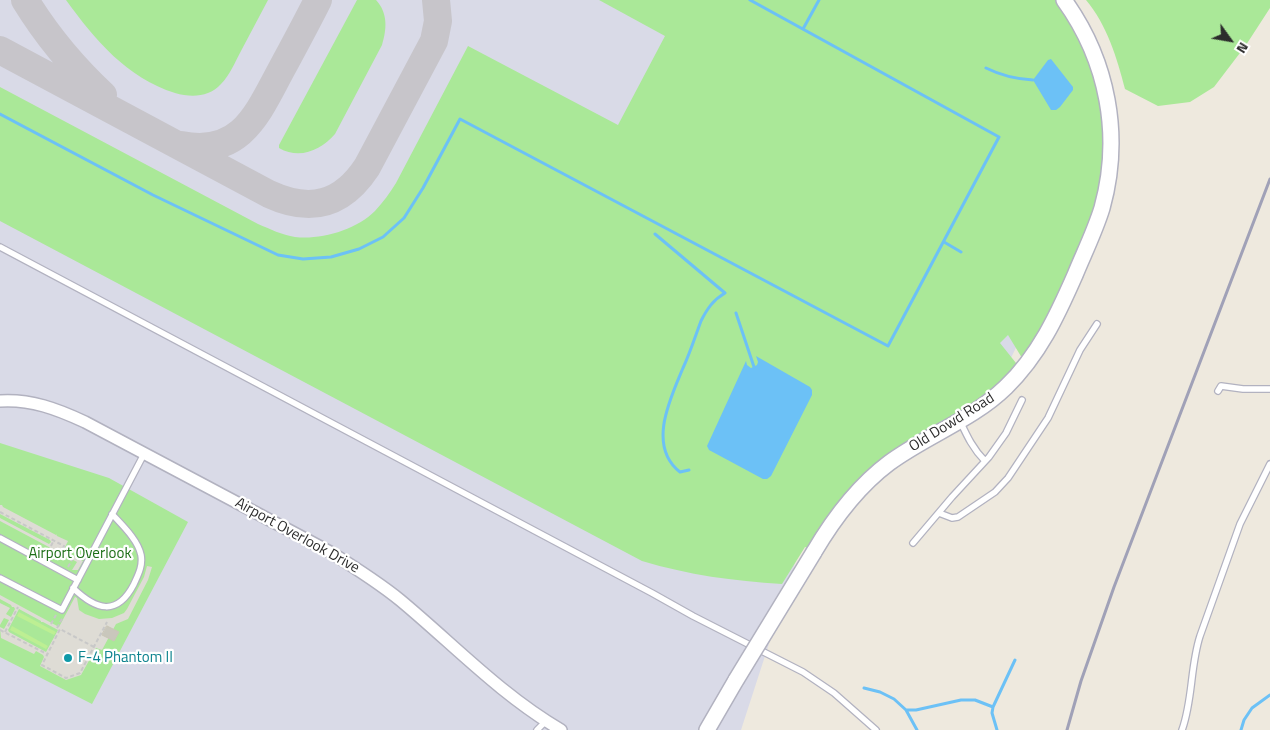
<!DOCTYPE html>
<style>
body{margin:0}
#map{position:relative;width:1270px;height:730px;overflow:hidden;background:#eee9de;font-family:"Titillium Web",sans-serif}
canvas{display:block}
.north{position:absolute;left:1205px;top:15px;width:50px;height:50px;-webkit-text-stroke:4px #fff;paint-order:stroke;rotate:122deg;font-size:14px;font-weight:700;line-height:20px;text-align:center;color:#2c2c2c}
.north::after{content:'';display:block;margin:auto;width:18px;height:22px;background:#2c2c2c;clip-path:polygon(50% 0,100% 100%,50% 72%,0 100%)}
</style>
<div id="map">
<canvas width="1270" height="730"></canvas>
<div class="north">N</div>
</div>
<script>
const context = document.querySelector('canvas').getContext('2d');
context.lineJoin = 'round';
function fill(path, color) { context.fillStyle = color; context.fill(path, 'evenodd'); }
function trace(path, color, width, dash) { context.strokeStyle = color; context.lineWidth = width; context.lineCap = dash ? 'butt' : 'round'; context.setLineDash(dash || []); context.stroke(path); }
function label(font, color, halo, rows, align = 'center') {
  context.font = font + ' "Titillium Web",sans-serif'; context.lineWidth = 4.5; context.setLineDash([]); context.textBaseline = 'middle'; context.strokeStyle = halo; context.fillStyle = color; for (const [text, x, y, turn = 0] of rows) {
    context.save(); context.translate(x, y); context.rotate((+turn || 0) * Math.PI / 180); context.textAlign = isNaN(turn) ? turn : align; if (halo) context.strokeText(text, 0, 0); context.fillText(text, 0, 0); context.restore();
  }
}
const airport = new Path2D(`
 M0,0h1030l58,200 -80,164 -207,181 -60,185h-741z`);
const green = new Path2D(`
 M66,0h202c-9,17 -18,34 -27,51 -6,11 -11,24 -20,33 -12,13 -29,14 -46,9 -48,-15 -80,-53 -109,-93z
 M357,0h19c12,13 11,29 6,45l-47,89c-14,16 -35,26 -56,14v-3z
 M599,0h457l24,37 17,41 8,64 -3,31 -6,32 -12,31 -34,79 -9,16 -19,27 -14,-23 -8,8 16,20v3l-23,24 -17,13 -118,77c-20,21 -35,43 -50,68l-3,-1 -23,37c-49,-3 -93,-9 -140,-23l-642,-340v-87l291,153 -291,-153v-47l258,137c12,5 24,11 37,13 26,3 61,-7 80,-26 8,-9 15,-18 21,-28l72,-137 150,79 47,-89z
 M1086,0h184v8l-24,37 -32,42 -24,15 -32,4 -33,-17c-8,-31 -18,-64 -39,-89z
 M0,443l109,35 79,44 -96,182 -92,-47z`);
const pitch = new Path2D(`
 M19,612l37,20 -2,3 -37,-19z
 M12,626l36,20 -2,3 -36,-19z`);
const plaza = new Path2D(`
 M0,505h2l1,2 53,28v-1l1,2 11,5 -5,10 20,10 -5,9h-6l5,-8 -77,-41v-3l49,26 2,-2 -1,-2 -50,-26z
 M147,566l5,1 -4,13 -20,39 -12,5 -14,26 -6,-2 -15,27 -15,5 -26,-14 4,-9 -1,-2 -7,-4 -2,3 -33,-16 -1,-11 4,2 5,-9 -5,-2 -4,7v-22l10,5 -4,6 5,3 4,-8 -1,-2h-2l-1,-2 -11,-6v-4l59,32 16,-30 2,1 2,12 6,4 14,5 13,-1 12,-5 3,-4 17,-32zM19,609l22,12v1h2l15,8 -12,22 -37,-20 -1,-2z`);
const water = new Path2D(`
 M1051,59l22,28v3l-13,17 -4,3h-5l-18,-30 15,-20z
 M756,356l54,31 2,3v5l-41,81 -4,3h-4l-54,-29 -2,-4 39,-85 1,4 4,3 6,-3 1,-3z`);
const stream = new Path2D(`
 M803,29l16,-29
 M986,68c16,8 29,11 47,12
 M0,114l153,81 125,60 25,4 28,-2 28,-8 24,-12 21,-19 19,-30 37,-69 428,227 111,-209 -249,-137
 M655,234l70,59c-12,7 -18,16 -24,28 -6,16 -11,32 -18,47 -13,31 -36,78 -3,104l9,-2
 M944,242l17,10
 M736,313l18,54
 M864,688l16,4 14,7 12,11h10l45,-10h14l18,7
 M906,710l11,20
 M997,730l-5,-17 1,-6 22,-47
 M1241,730l3,-10 8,-12 18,-13`);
const taxiway = new Path2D(`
 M25,0c22,36 47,66 78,95
 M0,50l269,144c41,19 73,11 98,-27l67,-126 4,-20 -2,-21
 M181,145c59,12 76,-30 99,-73 13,-24 26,-48 38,-72`);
const building = new Path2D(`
 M107,626l12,6 -5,9 -12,-6z`);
const path = new Path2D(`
 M0,512l64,34 -3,6
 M51,546l3,-6
 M68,567l5,-9
 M51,624l5,-9
 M57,628l6,-11
 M0,630l47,24
 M5,632l13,-25
 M94,647l-34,-18 -18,36 24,13 14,-5 27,-51`);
const service = new Path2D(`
 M0,247l652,346 41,23 110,56 31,21 42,37
 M1218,391l3,-5 22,3h27
 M960,421c7,15 13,28 25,40
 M939,513l13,5 6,-1 37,-25 13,-14 40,-60 32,-68 17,-26
 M0,538l78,42
 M913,543l39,-46 37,-40 17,-24 16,-33
 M0,578l62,32 82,-156
 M73,588c23,22 44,29 61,-4 4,-9 9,-18 7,-29 -3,-15 -18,-29 -29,-41
 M537,730l9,-9
 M1182,730c11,-30 8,-63 18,-94l40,-112 30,-60`);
const minor = new Path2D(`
 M0,401c31,-2 57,8 85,21l245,130c24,15 48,30 70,48 53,44 101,95 161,130`);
const tertiary = new Path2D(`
 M814,552c20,-34 43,-65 75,-89 38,-28 83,-43 117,-76 33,-32 51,-71 69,-112 9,-22 20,-44 27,-67 20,-72 6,-147 -38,-208
 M707,730l29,-50`);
const rail = new Path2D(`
 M1067,730l14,-49 33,-94 156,-408`);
const tertiaryBridge = new Path2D(`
 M736,680l78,-128`);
const markers = [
 [68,658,5,"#0f9aa8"]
];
const streetNames = [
 ["Old Dowd Road",952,423,-32],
 ["Airport Overlook Drive",297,536,29]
];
const parkNames = [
 ["Airport Overlook",80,554]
];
const cultureNames = [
 ["F-4 Phantom II",78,658]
];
fill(airport, '#d9dae7');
fill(green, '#aae898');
fill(pitch, '#bdef93');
fill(plaza, '#dedcd5');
fill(water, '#6cc1f6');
trace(stream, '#6cc1f6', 3);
trace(taxiway, '#c7c5ca', 28);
fill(building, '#c9c7bc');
trace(building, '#cac6b7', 1);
trace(service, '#b2b2c0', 8);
trace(minor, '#b2b2c0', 14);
trace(tertiary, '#b2b2c0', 18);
trace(path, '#c8c8c8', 2, [4, 2.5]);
trace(service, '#fff', 5.5);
trace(minor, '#fff', 11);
trace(tertiary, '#fff', 15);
trace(rail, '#a0a1b7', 3);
trace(tertiaryBridge, '#b2b2c0', 18, []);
trace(tertiaryBridge, '#fff', 15);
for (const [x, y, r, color] of markers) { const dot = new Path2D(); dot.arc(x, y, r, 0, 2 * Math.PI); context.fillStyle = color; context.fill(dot); trace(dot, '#fff', 2); }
label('15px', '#2c2c2c', '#fff', streetNames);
label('15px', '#1e6f17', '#fff', parkNames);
label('15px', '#0d838f', '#fff', cultureNames, 'left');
</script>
